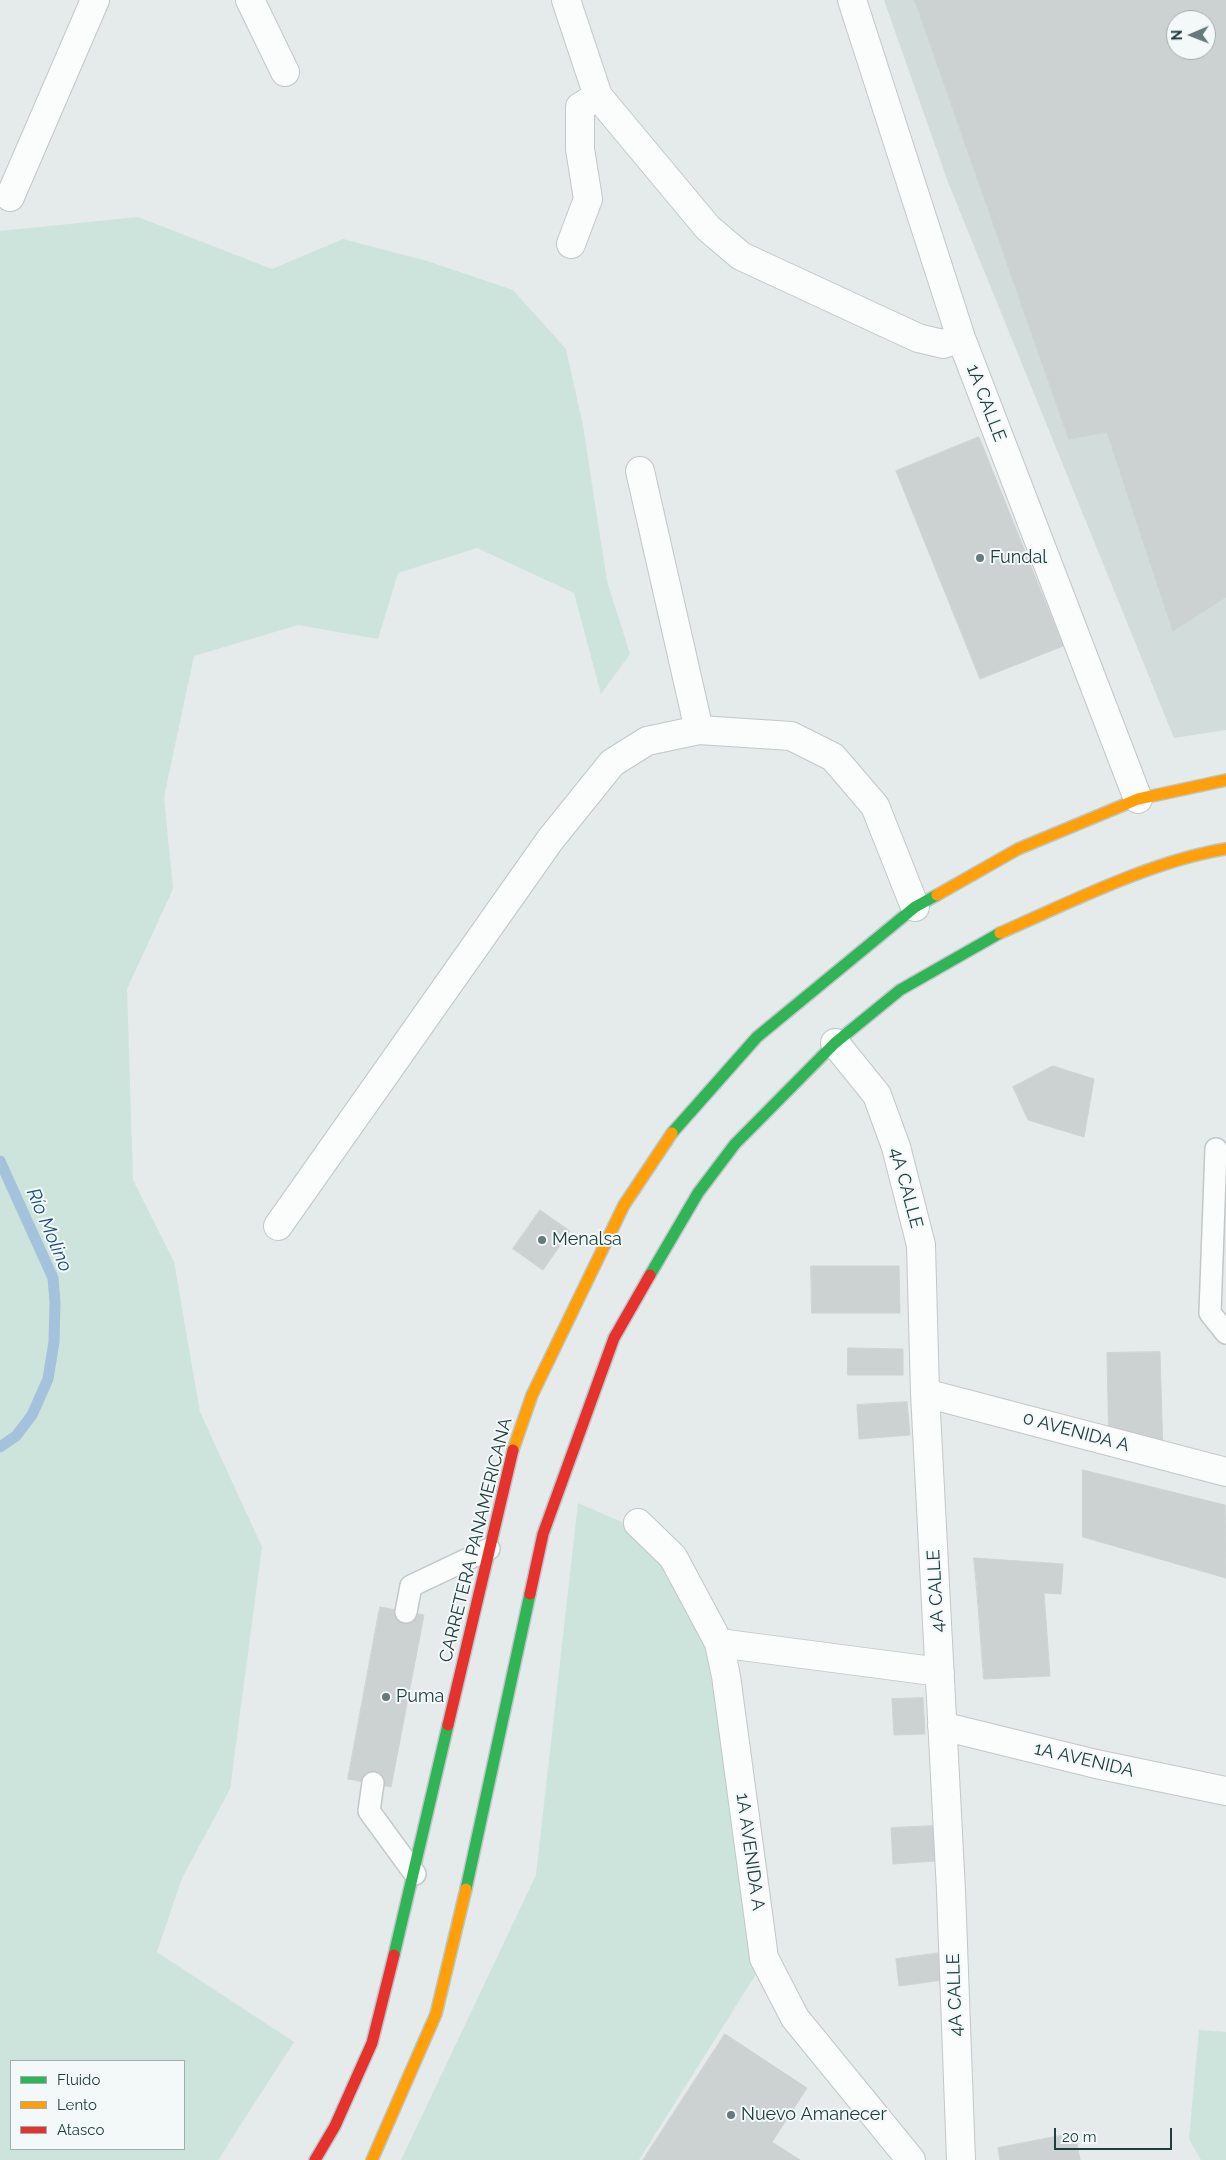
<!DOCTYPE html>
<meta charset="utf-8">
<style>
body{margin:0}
#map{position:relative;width:1226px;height:2160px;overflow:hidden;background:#e5eaea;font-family:Raleway,sans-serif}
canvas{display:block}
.legend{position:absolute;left:10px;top:2060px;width:175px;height:90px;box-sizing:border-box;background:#f3f9f8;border:1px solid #9faeae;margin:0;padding:6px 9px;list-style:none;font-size:15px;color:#213e3f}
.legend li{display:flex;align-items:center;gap:10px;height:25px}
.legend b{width:25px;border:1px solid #9faeae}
.north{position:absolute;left:1166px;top:10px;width:50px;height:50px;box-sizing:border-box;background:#f3f9f8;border:1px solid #9faeae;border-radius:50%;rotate:269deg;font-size:14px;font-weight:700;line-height:20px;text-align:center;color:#213e3f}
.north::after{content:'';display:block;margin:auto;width:18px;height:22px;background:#667a7b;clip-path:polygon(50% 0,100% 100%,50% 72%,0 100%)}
.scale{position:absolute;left:1054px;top:2128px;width:118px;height:22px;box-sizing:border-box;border:2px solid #213e3f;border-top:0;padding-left:6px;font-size:15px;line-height:18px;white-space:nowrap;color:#213e3f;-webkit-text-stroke:4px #f3f9f8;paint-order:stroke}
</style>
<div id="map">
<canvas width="1226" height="2160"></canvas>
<ul class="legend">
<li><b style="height:6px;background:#30b455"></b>Fluido</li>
<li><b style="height:6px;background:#ff9f0a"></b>Lento</li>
<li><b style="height:6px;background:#e5322d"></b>Atasco</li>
</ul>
<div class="north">N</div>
<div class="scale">20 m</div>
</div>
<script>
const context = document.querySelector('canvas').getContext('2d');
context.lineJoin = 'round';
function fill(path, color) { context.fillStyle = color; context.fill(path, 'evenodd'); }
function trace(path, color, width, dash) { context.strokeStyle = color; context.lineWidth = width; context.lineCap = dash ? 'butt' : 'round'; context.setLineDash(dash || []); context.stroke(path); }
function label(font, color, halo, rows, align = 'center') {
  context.font = font + ' Raleway,sans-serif'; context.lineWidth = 4; context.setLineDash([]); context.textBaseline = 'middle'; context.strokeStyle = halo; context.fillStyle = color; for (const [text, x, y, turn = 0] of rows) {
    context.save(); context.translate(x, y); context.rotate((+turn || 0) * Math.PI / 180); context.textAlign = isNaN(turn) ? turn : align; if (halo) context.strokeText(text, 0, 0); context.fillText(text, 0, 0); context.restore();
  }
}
const built = new Path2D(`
 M884,0h342v730l-52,8 -226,-556zM1176,20h30v30h-30z`);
const green = new Path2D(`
 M138,217l134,52 71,-30 84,22 86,29 53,59 17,77 24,155 23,73 -29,40 -27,-101 -97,-45 -79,25 -20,66 -80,-14 -104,31 -30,141 9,92 -46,100 6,191 41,82 26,150 62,135 -32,242 -48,89 -25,74 137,90 -76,118h-218v-1929zM184,2061v88h-173v-88z
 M578,1503l78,34 48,104 59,322 -124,197h-238l135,-285z
 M1199,2030l27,2v128h-25l-12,-21z`);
const stream = new Path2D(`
 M0,1161l53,117 2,24 -1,40 -6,37 -16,36 -16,21 -16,11`);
const building = new Path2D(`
 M915,0h311v597l-53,34 -66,-199 -38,7zM1176,20h30v30h-30z
 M979,437l84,209 -83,33 -84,-208z
 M1053,1066l41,13 -10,58 -56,-17 -15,-33z
 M540,1210l30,21 -27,39 -30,-21z
 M811,1266h88l1,47h-88z
 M848,1348l55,1v26h-55z
 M1160,1352l3,103 -54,-5 -2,-97z
 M907,1402l3,33 -51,4 -2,-34z
 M1083,1470l142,35 1,73 -143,-41z
 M974,1558l89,6 -2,30 -84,-5z
 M977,1589l67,4 6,83 -66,3z
 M380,1607l44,8 -33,172 -43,-8z
 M923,1698l2,36 -31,1 -2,-36z
 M933,1826l2,35 -42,3 -2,-36z
 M940,1953l3,27 -44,6 -3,-27z
 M725,2034l82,54 -35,54 28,18h-157z
 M1075,2133l5,27h-80l-2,-12z`);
const lane = new Path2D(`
 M1216,1149l-6,164 16,20
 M406,1612l5,-26 78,-37
 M373,1783l-4,28 46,63`);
const street = new Path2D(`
 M250,0l35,72
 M566,0l32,96 110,132 33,28 177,82 25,6 18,-6
 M852,0l109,338 177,461
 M10,197l85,-197
 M571,244l17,-45 -8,-50v-42l18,-11
 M640,471l59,259
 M835,1043l42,52 19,52 25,98 4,148 26,498 10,269
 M278,1226l272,-386 62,-77 35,-22 52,-11 92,6 42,21 42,49 40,101
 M925,1393l301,79
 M638,1523l35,34 46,86 7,33 38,282 31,60 116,142
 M719,1643l221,29
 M942,1726l154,38 130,27`);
const fast = new Path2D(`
 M672,1133l85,-96 158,-130 22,-12
 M650,1275l48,-82 37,-49 100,-101 65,-53 100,-57
 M466,1889l64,-295
 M394,1955l54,-230`);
const slow = new Path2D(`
 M937,895l81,-46 120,-50 88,-19
 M1000,933c69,-30 151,-72 226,-84
 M513,1450l19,-55 92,-190 48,-72
 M372,2160l64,-146 30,-125`);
const jam = new Path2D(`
 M530,1594l13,-60 71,-196 36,-63
 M448,1725l65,-275
 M315,2160l20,-34 37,-83 22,-88`);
const markers = [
 [980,558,5,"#667a7b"],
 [542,1240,5,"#667a7b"],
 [386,1697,5,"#667a7b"],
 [731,2115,5,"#667a7b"]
];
const streetNames = [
 ["1A CALLE",986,403,69],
 ["4A CALLE",906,1188,75],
 ["0 AVENIDA A",1076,1432,15],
 ["CARRETERA PANAMERICANA",476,1540,-76],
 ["4A CALLE",936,1591,-93],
 ["1A AVENIDA",1084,1760,13],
 ["1A AVENIDA A",750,1852,82],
 ["4A CALLE",955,1995,-92]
];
const poiNames = [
 ["Fundal",990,558],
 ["Menalsa",552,1240],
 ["Puma",396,1697],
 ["Nuevo Amanecer",741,2115]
];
const waterNames = [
 ["Río Molino",49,1230,67]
];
fill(built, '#d2dcdb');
fill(green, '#cde4dc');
trace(stream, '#a4c2db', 11);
fill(building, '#ccd1d1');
trace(building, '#cdd3d3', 1);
trace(lane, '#c2c7c7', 24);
trace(street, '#c2c7c7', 30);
trace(fast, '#bcc6c6', 14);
trace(slow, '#bcc6c6', 14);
trace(jam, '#bcc6c6', 14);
trace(lane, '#fbfcfc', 21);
trace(street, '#fbfcfc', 28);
trace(fast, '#30b455', 11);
trace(slow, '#ff9f0a', 11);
trace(jam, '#e5322d', 11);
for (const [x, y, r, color] of markers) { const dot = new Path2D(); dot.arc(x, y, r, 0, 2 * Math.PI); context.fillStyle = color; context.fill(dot); trace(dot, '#f3f9f8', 2); }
label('18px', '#213e3f', '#f3f9f8', streetNames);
label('18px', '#213e3f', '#f3f9f8', poiNames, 'left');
label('italic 19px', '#194e7e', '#f3f9f8', waterNames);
</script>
